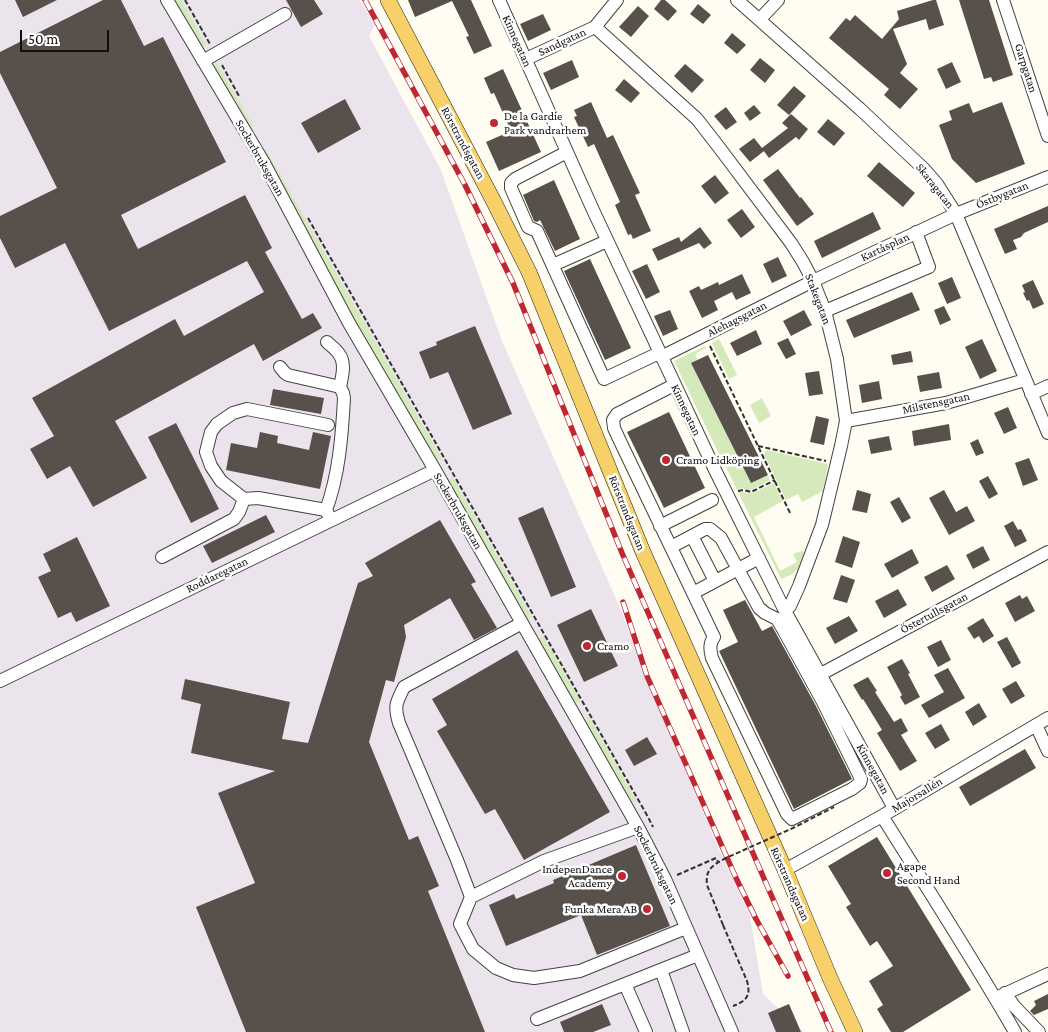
<!DOCTYPE html>
<meta charset="utf-8">
<style>
body{margin:0}
#map{position:relative;width:1048px;height:1032px;overflow:hidden;background:#fffcf1;font-family:"Crimson Pro",serif}
canvas{display:block}
.scale{position:absolute;left:20px;top:30px;width:89px;height:22px;box-sizing:border-box;border:2px solid #0f0f0f;border-top:0;padding-left:6px;font-size:15px;line-height:18px;white-space:nowrap;color:#0f0f0f;-webkit-text-stroke:4px #fff;paint-order:stroke}
</style>
<div id="map">
<canvas width="1048" height="1032"></canvas>
<div class="scale">50 m</div>
</div>
<script>
const context = document.querySelector('canvas').getContext('2d');
context.lineJoin = 'round';
function fill(path, color) { context.fillStyle = color; context.fill(path, 'evenodd'); }
function trace(path, color, width, dash) { context.strokeStyle = color; context.lineWidth = width; context.lineCap = dash ? 'butt' : 'round'; context.setLineDash(dash || []); context.stroke(path); }
function label(font, color, halo, rows, align = 'center') {
  context.font = font + ' "Crimson Pro",serif'; context.lineWidth = 5; context.setLineDash([]); context.textBaseline = 'middle'; context.strokeStyle = halo; context.fillStyle = color; for (const [text, x, y, turn = 0] of rows) {
    context.save(); context.translate(x, y); context.rotate((+turn || 0) * Math.PI / 180); context.textAlign = isNaN(turn) ? turn : align; if (halo) context.strokeText(text, 0, 0); context.fillText(text, 0, 0); context.restore();
  }
}
const industrial = new Path2D(`
 M0,0h360l15,25 -6,11 72,134 61,171 119,269 23,63 75,176 31,67 13,78 41,38h-804z`);
const green = new Path2D(`
 M173,0h8l26,46 -6,-1z
 M217,63l37,64 -7,-1 -33,-56 1,-4z
 M265,148l177,311h-5l-6,-4 -168,-296v-9z
 M719,339l18,36 -8,4 -17,-36z
 M705,346l1,2 -11,6 3,6 -7,3 46,92 -14,7 -49,-101z
 M762,398l9,18 -12,7 -9,-18z
 M766,450l62,14 -5,27 -21,11 -4,-8 -12,6 -22,-45z
 M738,458l13,25 17,-8 2,5 -21,11 -8,-3 -4,2 -12,-25z
 M452,476l80,142 -4,1 -3,-1 -77,-137z
 M774,483l9,18 -29,16 26,54 17,-9 -4,-8 9,-3 2,1c-7,19 -4,19 -23,27l-43,-87c6,-1 7,2 12,1 7,0 18,-8 24,-10z
 M543,635l38,67 -6,1 -4,-3 -32,-57 2,-6z
 M588,715l49,87h-7l-46,-80 2,-4z`);
const building = new Path2D(`
 M15,0h42l-34,17z
 M103,0h18l23,46 19,-9 63,125 -105,53 17,34 107,-54 27,53 -7,4 37,67 11,-6 9,15 -59,33 -9,-17 -139,77 32,57 -54,29 -23,-41 -23,13 -17,-30 24,-13 -22,-38 143,-79 9,17 80,-44 -17,-31 -138,70 -44,-88 -50,25 -15,-30v-22l57,-28 -57,-115v-21z
 M286,0h28l9,14 -22,13z
 M408,0h63l21,46 -18,8 -8,-17 3,-1 -17,-35 -37,16z
 M661,0h4l12,11 -9,10 -14,-12z
 M933,0h3l8,25 -15,5 -3,-11 -33,10 14,35 -7,9 18,16 -18,20 -16,-14 5,-6 -60,-51 17,-20 4,3 5,-6 27,24 17,-20 -2,-8z
 M959,0h30l24,75 -20,7 -2,-5 -7,2z
 M698,4l13,11 -8,9 -13,-10z
 M638,6l11,10 -18,21 -12,-10z
 M543,14l8,16 -23,11 -8,-17z
 M732,33l14,12 -9,9 -13,-11z
 M760,58l15,12 -10,13 -15,-13z
 M572,60l7,17 -28,13 -8,-17z
 M952,62l9,20 -15,7 -9,-20z
 M685,64l19,16 -12,13 -18,-17z
 M503,69l38,83 -42,19 -13,-29 25,-11 -17,-38 -3,1 -7,-16z
 M624,79l16,14 -9,10 -16,-13z
 M794,86l12,10 -17,19 -12,-10z
 M345,99l16,30 -43,24 -17,-30z
 M591,102l16,36 6,-3 27,58 -5,2 16,36 -18,8 -2,-5 -3,1 -13,-30 5,-3 -26,-58 -6,3 -14,-30 3,-1 -3,-6z
 M1002,102l23,62 -49,19 -24,-24 -13,-34 13,-5 -3,-9 20,-8 4,10z
 M754,105l7,8 -11,8 -6,-8z
 M726,107l11,15 -11,8 -12,-14z
 M791,114l17,15 -9,11 -3,-3 -27,21 -6,-8 1,1 -14,11 -11,-13 15,-11 8,10 26,-20 -6,-5z
 M828,119l17,14 -11,13 -17,-14z
 M879,162l36,31 -12,14 -36,-31z
 M778,169l22,29 1,-1 13,17 -17,12 -34,-46z
 M715,175l14,18 -14,11 -14,-18z
 M554,180l26,59 -25,12 -15,-31 -3,2 -3,-1 -11,-26z
 M1048,206v16l-24,11 -3,4 -8,3 4,9 -12,5 -11,-25z
 M742,209l13,18 -14,11 -14,-18z
 M873,212l8,17 -59,29 -8,-17z
 M700,227l12,16 -8,6 -5,-6 -41,18 -6,-12 27,-12 2,5z
 M778,257l9,19 -15,7 -9,-19z
 M590,259l41,89 -26,12 -41,-89z
 M647,264l13,28 -14,7 -14,-28z
 M742,274l9,19 -15,7 -4,-8 -18,9 4,9 -16,8 -13,-27 10,-5 2,4 17,-8 1,3z
 M952,277l9,21 -14,6 -9,-21z
 M1033,280l11,24 -11,5 -4,-9 -2,1 -4,-8 2,-1 -3,-7z
 M912,292l8,18 -66,28 -8,-18z
 M944,306l7,14 -11,5 -6,-15z
 M670,310l8,19 -15,7 -9,-20z
 M804,310l8,15 -21,11 -8,-15z
 M475,326l37,88 -39,16 -25,-58 -18,7 -11,-27 18,-7 -1,-3z
 M756,330l6,14 -25,12 -7,-13z
 M788,338l8,16 -10,5 -9,-16z
 M982,339l15,32 -17,8 -15,-32z
 M911,351l2,11 -20,3 -2,-10z
 M708,355l60,120 -17,8 -60,-120z
 M819,371l4,23 -14,2 -4,-23z
 M939,372l3,16 -22,4 -3,-16z
 M879,381l3,18 -20,4 -3,-18z
 M273,389l51,9 -3,16 -51,-9z
 M1008,407l9,21 -13,6 -10,-21z
 M669,412l36,76 -41,20 -37,-76z
 M816,416l13,3 -5,26 -14,-3z
 M176,423l43,86 -28,14 -43,-86z
 M949,424l2,16 -37,6 -2,-15z
 M260,432l18,4 -1,7 32,7 4,-18 18,4 -11,53 -94,-19 5,-27 26,5z
 M889,436l3,14 -21,4 -3,-14z
 M978,439l6,14 -8,3 -6,-13z
 M1029,458l9,22 -15,6 -8,-23z
 M988,476l10,18 -9,5 -10,-18z
 M857,490l14,4 -4,19 -15,-3z
 M944,490l12,22 11,-6 8,15 -26,14 -20,-37z
 M899,497l12,21 -9,5 -12,-21z
 M543,507l33,80 -25,10 -33,-79z
 M266,515l9,17 -63,31 -9,-17z
 M440,520l36,62 -5,2 26,44 -23,12 -24,-42 -46,27 2,12 -12,45 -8,-2 -17,62 40,98 9,-4 21,50 -11,5 57,141h-239l-50,-125 59,-24 -37,-90 57,-22 -84,-18 10,-49 -20,-5 4,-20 105,23 -8,37 26,4 50,-160 15,-7 -8,-13z
 M1013,521l5,9 3,-1 6,12 -12,6 -11,-21z
 M843,536l17,6 -8,26 -17,-6z
 M77,537l33,69 -34,16 -5,-10 -13,6 -20,-41 13,-6 -8,-17z
 M983,546l7,14 -17,9 -7,-14z
 M912,549l7,14 -27,15 -8,-14z
 M947,565l8,14 -23,13 -8,-15z
 M841,575l14,5 -8,23 -14,-4z
 M898,589l9,16 -23,13 -9,-17z
 M1020,595l2,4 5,-3 8,15 -20,11 -10,-19z
 M745,600l17,31 10,-5 44,80 36,73 -58,30 -75,-158 19,-9 -15,-32z
 M591,609l27,57 -34,16 -27,-57z
 M849,616l9,15 -23,13 -9,-16z
 M983,618l11,18 -11,7 -4,-7 -5,3 -7,-11z
 M1007,637l14,26 -9,5 -15,-26z
 M941,640l10,20 -13,7 -11,-20z
 M517,650l93,162 -86,48 -29,-51 -10,5 -48,-83 10,-6 -15,-26z
 M902,659l8,14 -2,1 12,23 -15,8 -5,-8 2,-2 -15,-28z
 M948,668l17,30 -36,20 -8,-13 23,-13 -10,-17z
 M868,677l9,14 -2,1 19,30 7,-4 7,13 -7,4 16,26 -17,10 -23,-38 5,-3 -19,-31 -1,1 -9,-15z
 M1016,681l9,15 -14,8 -9,-15z
 M979,703l8,14 -14,9 -8,-14z
 M941,724l9,16 -15,9 -10,-16z
 M647,737l10,17 -23,12 -9,-16z
 M1025,749l11,19 -66,38 -11,-19z
 M877,837l94,153 -68,42h-12l-14,-23 6,-4 -14,-24 24,-15 -16,-25 -7,5 -24,-39 5,-3 -23,-38z
 M636,845l34,81 -73,29 -16,-40 -75,31 -17,-41 25,-11 2,5 38,-16 -1,-3z
 M1048,994v15l-14,6 -4,-4 6,-6 -2,-4z
 M602,1004l9,21 -18,7h-29l-4,-10z
 M789,1004l12,28h-25l-8,-19z`);
const path = new Path2D(`
 M185,0l25,44
 M222,65l17,31
 M308,218l340,599 5,10
 M710,346l81,169
 M758,446l68,15
 M738,491l5,-1 8,2 24,-12
 M677,875l39,-17 2,4
 M723,925l24,56c4,14 0,20 -14,25`);
const minor = new Path2D(`
 M167,0l97,163 85,160 86,147 203,357 27,52 67,153
 M499,0l94,210 122,260 70,141 109,197
 M737,0l123,109 64,60 13,15 19,30 92,219
 M1003,0l45,136
 M760,19l18,-19
 M595,27l102,92 21,27 73,97 12,19 10,19 12,30 12,48 9,62 -5,25 -19,79 -23,61 -9,20 -5,5
 M526,59l69,-32 22,-27
 M203,61l82,-47
 M567,152l-52,27 -4,4v5l17,39 9,4 67,148 55,-26
 M553,265l54,-24
 M825,311l104,-44 -13,-35
 M327,342c4,4 9,7 12,12 7,9 3,23 1,33
 M661,357l152,-76 143,-67 92,-37
 M280,367l5,6 3,2 35,8 17,4 3,6 1,5c-2,38 -5,77 -18,112
 M1031,394l17,-8
 M846,421l100,-18 79,-23
 M328,425l-81,-16 -14,4 -16,11 -6,8 -5,20 5,14 10,15 23,18 14,-1 68,12 5,10
 M660,526l52,-26
 M692,536l23,45
 M671,547l34,-18h5l11,9 38,70 6,5 12,6 7,12 39,71 38,77 -1,4 -8,6 -60,30 -5,-5 -75,-156c-2,-8 -3,-14 2,-21l-95,-198 -5,-11 -1,-8 4,-6 57,-29
 M162,557l72,-38 5,-7 5,-13
 M693,593l66,-35
 M522,623l-118,64c-8,16 -10,19 -5,36l58,137 14,37 73,-36 94,-34
 M821,674l227,-122
 M0,681l435,-211
 M1036,725l12,26
 M882,816c45,72 91,143 133,216
 M785,870l97,-54 166,-98
 M471,897l-11,27 13,25 23,19 17,7 21,3 46,-7 106,-43
 M661,970l22,62
 M625,984l21,48
 M1005,993l9,13 25,26
 M996,998l52,-24
 M537,1019l161,-64`);
const major = new Path2D(`
 M388,0l105,200 36,72 114,280 142,318 45,108 25,54`);
const rail = new Path2D(`
 M365,0l100,185 48,98 109,270 209,479
 M623,602l24,74 89,202 20,41 32,57`);
const pathBridge = new Path2D(`
 M723,925l-16,-40c-2,-16 6,-20 19,-27l67,-30 41,-21`);
const markers = [
 [494,123,5,"#c02733"],
 [666,460,5,"#c02733"],
 [587,646,5,"#c02733"],
 [887,873,5,"#c02733"],
 [622,876,5,"#c02733"],
 [647,909,5,"#c02733"]
];
const streetNames = [
 ["Kinnegatan",517,41,66],
 ["Sandgatan",562,42,-25],
 ["Garpgatan",1026,68,72],
 ["Rörstrandsgatan",463,143,62],
 ["Sockerbruksgatan",260,158,60],
 ["Skaragatan",935,186,52],
 ["Östbygatan",1002,195,-22],
 ["Kartåsplan",885,247,-25],
 ["Stakegatan",818,299,69],
 ["Alehagsgatan",737,319,-27],
 ["Milstensgatan",936,403,-12],
 ["Kinnegatan",686,410,65],
 ["Sockerbruksgatan",458,511,60],
 ["Rörstrandsgatan",627,513,68],
 ["Roddaregatan",217,575,-26],
 ["Östertullsgatan",934,613,-28],
 ["Kinnegatan",873,769,61],
 ["Majorsallén",917,795,-31],
 ["Sockerbruksgatan",656,865,64],
 ["Rörstrandsgatan",790,884,66]
];
const poiNames = [
 ["De la Gardie",504,116],
 ["Park vandrarhem",504,130],
 ["Cramo Lidköping",676,460],
 ["Cramo",597,646],
 ["Agape",897,866],
 ["Second Hand",897,880],
 ["IndepenDance",612,869,"right"],
 ["Academy",612,883,"right"],
 ["Funka Mera AB",637,909,"right"]
];
fill(industrial, '#ece4ed');
fill(green, '#d5eabb');
fill(building, '#58504b');
trace(minor, '#424242', 14);
trace(major, '#202020', 16);
trace(path, '#313131', 2, [5, 2.5]);
trace(minor, '#fff', 12);
trace(major, '#f8d069', 15);
trace(rail, '#c02733', 5.5);
trace(rail, '#fff', 4, [11]);
trace(pathBridge, '#313131', 2, [5, 2.5]);
for (const [x, y, r, color] of markers) { const dot = new Path2D(); dot.arc(x, y, r, 0, 2 * Math.PI); context.fillStyle = color; context.fill(dot); trace(dot, '#fff', 2); }
label('12px', '#0f0f0f', '#fff', streetNames);
label('12px', '#0f0f0f', '#fff', poiNames, 'left');
</script>
